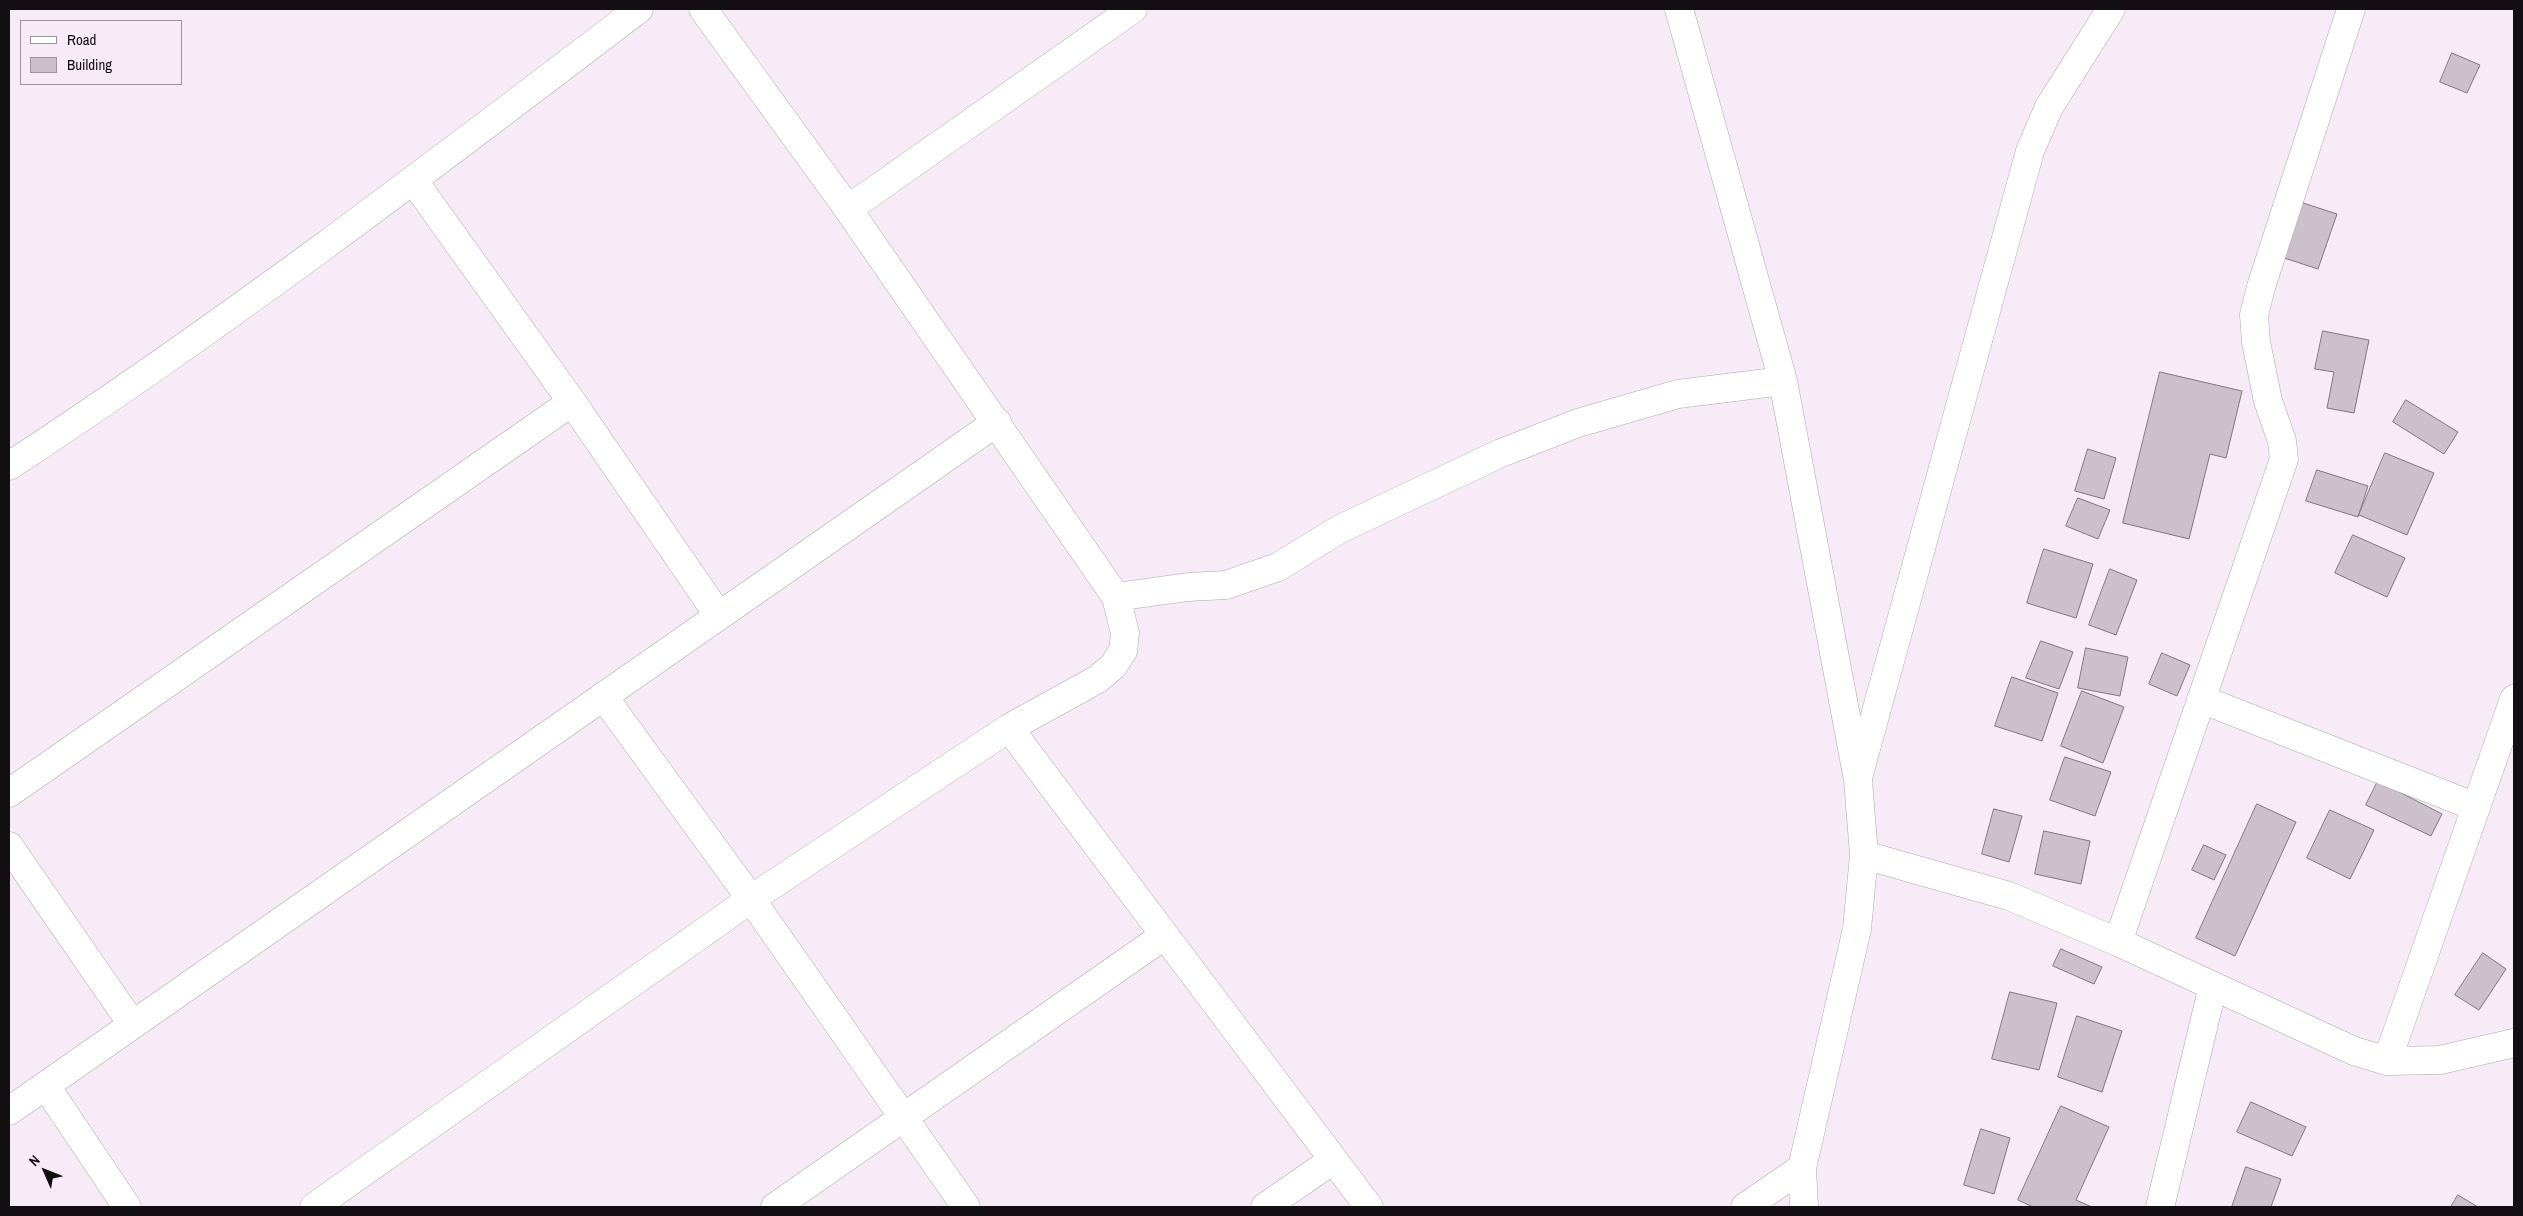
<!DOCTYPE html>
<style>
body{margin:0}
#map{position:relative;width:2523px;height:1216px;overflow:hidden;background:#f8ebf8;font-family:"Archivo Narrow",sans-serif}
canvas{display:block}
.frame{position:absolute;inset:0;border:10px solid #120e12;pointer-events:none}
.legend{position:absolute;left:20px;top:20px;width:162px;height:65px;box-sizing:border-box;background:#f8ebf8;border:1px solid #9c939c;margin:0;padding:6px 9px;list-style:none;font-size:15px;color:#120e12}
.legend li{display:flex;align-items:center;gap:10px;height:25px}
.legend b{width:25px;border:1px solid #9c939c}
.north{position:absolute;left:20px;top:1146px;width:50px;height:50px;-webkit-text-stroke:4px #f8ebf8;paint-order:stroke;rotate:314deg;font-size:14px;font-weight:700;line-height:20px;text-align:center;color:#120e12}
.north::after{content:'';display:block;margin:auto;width:18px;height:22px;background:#120e12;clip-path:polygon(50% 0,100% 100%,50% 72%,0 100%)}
</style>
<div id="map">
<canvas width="2523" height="1216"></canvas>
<div class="frame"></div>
<ul class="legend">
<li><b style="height:6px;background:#fff"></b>Road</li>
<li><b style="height:14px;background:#ccc0cc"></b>Building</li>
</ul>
<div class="north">N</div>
</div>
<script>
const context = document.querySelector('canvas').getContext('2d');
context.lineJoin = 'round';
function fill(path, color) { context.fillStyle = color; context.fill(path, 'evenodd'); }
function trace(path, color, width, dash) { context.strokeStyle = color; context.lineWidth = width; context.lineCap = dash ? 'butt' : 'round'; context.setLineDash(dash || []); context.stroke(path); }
const building = new Path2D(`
 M2452,53l28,12 -13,28 -27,-11z
 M2297,201l40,13 -19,55 -40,-13z
 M2323,331l46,9 -15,73 -27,-5 7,-36 -19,-3z
 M2160,372l82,19 -16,67 -16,-4 -21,85 -66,-16z
 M2406,400l52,32 -14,22 -51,-32z
 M2088,449l28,9 -12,41 -29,-8z
 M2385,453l49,20 -27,62 -48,-20z
 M2317,470l51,16 -10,31 -52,-16z
 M2078,498l32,12 -12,29 -32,-13z
 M2353,535l52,23 -18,39 -52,-24z
 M2044,549l49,15 -17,54 -49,-15z
 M2110,569l27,11 -21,55 -27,-10z
 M2041,641l32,11 -14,37 -33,-11z
 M2086,648l42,9 -8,39 -42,-8z
 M2162,653l28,12 -13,31 -28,-12z
 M2012,677l46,16 -16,48 -47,-15z
 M2082,691l42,16 -21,56 -42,-17z
 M2065,757l46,15 -16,44 -45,-16z
 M2378,781l64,33 -11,22 -65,-31z
 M2257,804l39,18 -61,134 -39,-18z
 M1994,809l28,7 -13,46 -27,-8z
 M2330,810l44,20 -24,49 -43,-21z
 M2044,831l46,10 -9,43 -46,-10z
 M2204,845l22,10 -12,25 -22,-10z
 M2061,949l41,18 -8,17 -41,-18z
 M2483,953l23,16 -27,41 -24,-15z
 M2010,992l47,11 -18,67 -47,-11z
 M2077,1016l45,15 -20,61 -44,-15z
 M2251,1102l55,25 -14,29 -55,-24z
 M2061,1106l48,21 -33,73 16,7h-59l-15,-7z
 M1981,1129l29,9 -16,56 -30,-9z
 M2246,1167l35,12 -10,28h-39z
 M2458,1195l20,12h-27z`);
const minor = new Path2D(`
 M1679,9l104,372 75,399 6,75 -7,74 -55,239 2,39
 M413,180l159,222 147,214
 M848,209l285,-200
 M9,466c217,-142 424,-300 630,-457
 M1116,597l72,-10 38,-2 52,-18 62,-38 161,-76 77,-30 100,-29 105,-13
 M603,696l148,203 215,308
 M2201,699l275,108
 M1009,728l360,479
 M1859,774l171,-623 19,-44 62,-98
 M9,793l563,-391
 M9,846l123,178
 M1864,855l145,41 109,46 236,109 33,10 53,-1 74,-17
 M2118,942l166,-483 -2,-18 -14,-40 -12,-59 -2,-27 7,-28 90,-278
 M2387,1061l127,-362
 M46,1086l81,121
 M9,1111l988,-689
 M314,1207l437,-308 258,-171 89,-49 15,-13 10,-15 2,-18 -9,-36 -268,-388 -145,-200
 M775,1207l390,-272
 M1265,1207l68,-47
 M1745,1207l57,-39
 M2160,1207l53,-221`);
fill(building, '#ccc0cc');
trace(building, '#807581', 1);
trace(minor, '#b1a5b1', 29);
trace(minor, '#fff', 28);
</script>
